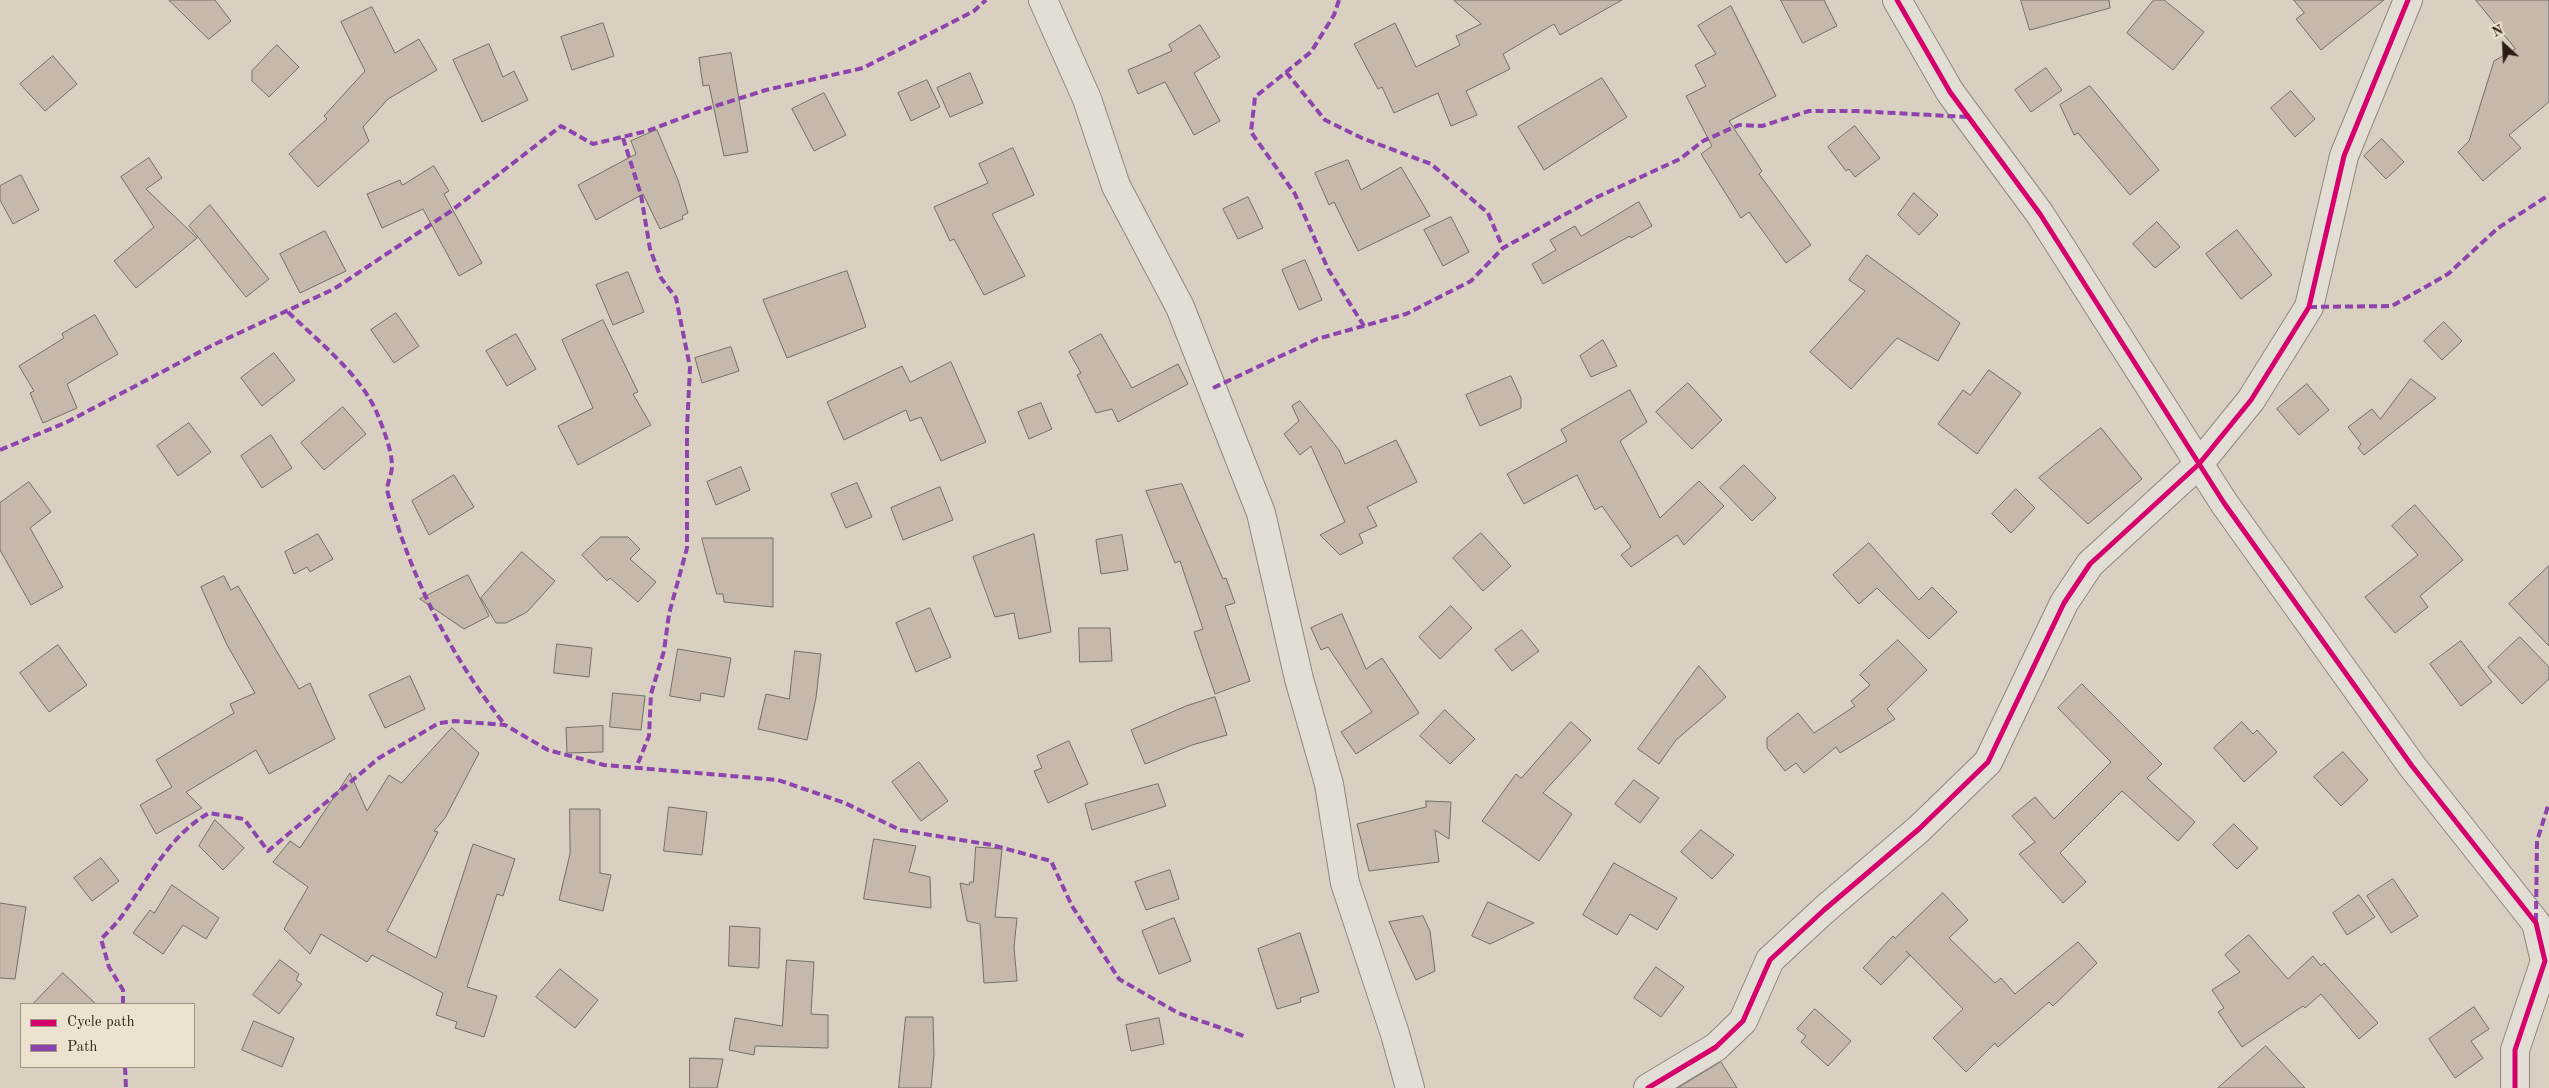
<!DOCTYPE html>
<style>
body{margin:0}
#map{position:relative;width:2549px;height:1088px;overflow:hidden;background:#d9d0c1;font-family:"Old Standard TT",serif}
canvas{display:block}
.legend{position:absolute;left:20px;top:1003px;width:175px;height:65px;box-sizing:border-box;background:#ede2d0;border:1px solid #9f9386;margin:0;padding:6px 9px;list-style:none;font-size:15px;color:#2b1d16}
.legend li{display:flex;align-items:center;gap:10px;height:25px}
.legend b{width:25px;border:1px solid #9f9386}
.north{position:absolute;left:2479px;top:20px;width:50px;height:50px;-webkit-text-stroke:4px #ede2d0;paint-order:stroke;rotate:335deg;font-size:14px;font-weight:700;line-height:20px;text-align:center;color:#2b1d16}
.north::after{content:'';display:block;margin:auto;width:18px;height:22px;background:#2b1d16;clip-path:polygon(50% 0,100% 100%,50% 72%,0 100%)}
</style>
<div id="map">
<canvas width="2549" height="1088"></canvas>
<ul class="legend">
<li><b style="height:6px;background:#d6006c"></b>Cycle path</li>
<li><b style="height:6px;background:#8e44ad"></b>Path</li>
</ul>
<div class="north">N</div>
</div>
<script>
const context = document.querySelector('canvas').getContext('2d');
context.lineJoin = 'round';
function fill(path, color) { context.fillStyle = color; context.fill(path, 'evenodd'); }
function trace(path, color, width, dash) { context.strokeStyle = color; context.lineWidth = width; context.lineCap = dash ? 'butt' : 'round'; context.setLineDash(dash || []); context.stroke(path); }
const building = new Path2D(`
 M169,0h46l16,21 -22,18z
 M1454,0h168l-62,35 -6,-11 -51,30 7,15 -44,22 11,24 -26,11 -13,-33 -44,20 -12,-26 -4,2 -24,-45 41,-21 21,44 44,-22 -4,-9 25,-12z
 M1781,0h43l13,26 -34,17z
 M2021,0h88l1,8 -80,22z
 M2154,0h10l40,32 -31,38 -46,-37z
 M2294,0h90l-63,50 -25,-31 8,-6z
 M2476,0h73v102l-40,33 12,13 -38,33 -25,-29 11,-11 25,-80 21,-12z
 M1731,6l45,90 -47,25 33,50 -3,3 52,71 -25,18 -37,-51 -8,6 -40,-64 11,-8 -26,-50 20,-10 -11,-21 21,-11 -18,-28z
 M372,7l23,46 24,-14 18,31 -49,29 -25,28 6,14 -51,46 -29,-33 38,-35 -3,-3 41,-45 -24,-49z
 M603,23l11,33 -42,14 -11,-33z
 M1200,25l20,32 -26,16 26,48 -26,14 -29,-53 -27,12 -10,-24 44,-19 -3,-6z
 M489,44l14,33 11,-6 14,29 -46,22 -29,-62z
 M277,45l22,22 -30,30 -17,-16v-10z
 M731,53l17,99 -24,4 -15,-71 -6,1 -4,-28z
 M53,56l24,28 -32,27 -25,-27z
 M2046,68l16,22 -31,22 -16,-22z
 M970,73l13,30 -33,14 -13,-29z
 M1602,78l25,39 -83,53 -26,-43z
 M927,80l13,27 -29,14 -13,-28z
 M2090,86l69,84 -29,25 -52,-62 -4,2 -14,-30z
 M2291,91l24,28 -20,18 -24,-29z
 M824,93l22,42 -32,16 -22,-42z
 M1855,126l25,32 -25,19 -6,-8 -3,2 -18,-24z
 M657,130l21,50 10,33 -6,3 1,3 -23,10 -17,-35 -47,26 -18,-35 58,-31 -5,-13z
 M2382,139l22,23 -18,17 -22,-23z
 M1013,148l21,47 -42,19 33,62 -41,19 -30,-56 -4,2 -16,-34 54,-24 -9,-19z
 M149,158l13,20 -16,11 51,49 -61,50 -22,-27 40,-34 -33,-50z
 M1348,160l13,30 40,-23 29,49 -72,35 -24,-49 -5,3 -14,-32z
 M434,166l15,25 -5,3 38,69 -23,13 -36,-67 -41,19 -15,-34 33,-14 2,5z
 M21,175l18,35 -26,14 -13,-24v-14z
 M1914,193l24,22 -19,20 -21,-20z
 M1248,197l15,31 -25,11 -15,-30z
 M1639,202l13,24 -21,12 -1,-2 -87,48 -11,-20 24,-14 -6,-10 25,-14 6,10z
 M210,205l59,74 -23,18 -57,-71z
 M1451,217l18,35 -26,14 -19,-36z
 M2157,222l23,25 -25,21 -22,-24z
 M2237,230l35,45 -31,24 -35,-45z
 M325,231l21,40 -46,22 -20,-39z
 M1867,255l93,68 -22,38 -41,-23 -46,51 -41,-37 55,-61 -16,-11z
 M1305,260l17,40 -23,10 -17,-40z
 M847,271l19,56 -79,31 -24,-58z
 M628,272l16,40 -31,13 -17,-40z
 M396,313l23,33 -25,17 -23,-33z
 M95,315l23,39 -51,30 10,24 -34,15 -13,-30 4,-2 -15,-25 45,-28 -2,-4z
 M603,320l35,72 -5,2 18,31 -73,40 -20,-39 35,-18 -31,-68z
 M2444,322l18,19 -20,19 -18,-19z
 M516,334l20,35 -29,17 -21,-35z
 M1101,334l31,54 46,-24 10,20 -70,38 -6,-13 -16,4 -19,-38 4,-2 -12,-21z
 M1603,340l14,26 -26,11 -11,-21z
 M731,347l8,24 -37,12 -7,-25z
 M274,353l21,27 -33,26 -21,-28z
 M951,362l35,80 -45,19 -20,-44 -11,4 -4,-11 -62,30 -17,-38 75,-36 8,16z
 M1989,370l32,23 -44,61 -39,-30 25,-34 7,5z
 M1511,376l10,22v10l-41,18 -14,-31z
 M2411,379l25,19 -72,57 -6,-7 3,-4 -13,-17 24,-18 8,10z
 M1688,383l34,37 -30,29 -36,-37z
 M2307,384l22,26 -30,25 -22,-26z
 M1630,390l17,32 -27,19 40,77 39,-37 25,25 -40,39 -7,-10 -46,32 -10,-12 10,-8 -29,-41 -7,4 -18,-35 -53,29 -17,-30 60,-33 -6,-11z
 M1300,401l39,49 6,14 51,-24 21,42 -50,25 10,19 -18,8 4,9 -23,12 -20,-20 25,-13 -34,-76 -11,9 -16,-21 15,-13 -7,-15z
 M1041,403l11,26 -23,10 -11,-27z
 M343,407l23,27 -42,36 -23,-27z
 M189,423l22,29 -33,24 -21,-30z
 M2101,428l41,51 -54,45 -49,-46z
 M271,435l21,33 -30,20 -21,-32z
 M1744,465l32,33 -24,23 -32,-33z
 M741,467l9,23 -34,15 -9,-23z
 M454,475l20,32 -45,28 -17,-34z
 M29,482l22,30 -21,16 33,59 -32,18 -31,-55v-47z
 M857,483l15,34 -26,11 -15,-34z
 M1182,484l41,95 3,-1 9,25 -10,3 25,75 -35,13 -21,-62 9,-3 -23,-68 -5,2 -29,-72z
 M940,487l13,33 -50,20 -12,-32z
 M2016,489l19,19 -24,25 -19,-19z
 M2415,505l48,55 -43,36 8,11 -33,26 -30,-36 53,-42 -26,-29z
 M1481,533l30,33 -28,25 -30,-33z
 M318,534l15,25 -23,13 -3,-5 -13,7 -9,-22z
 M1034,534l17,98 -32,7 -5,-26 -19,4 -22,-60z
 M1122,535l6,35 -27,4 -5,-34z
 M601,537h27l12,12 -10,10 26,23 -18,20 -28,-24 -3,3 -25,-26z
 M702,538h71v69l-49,-5 -1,-8h-6z
 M1869,543l50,57 13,-13 25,25 -28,27 -52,-51 -18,16 -26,-29z
 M522,552l33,29 -28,31 -21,11h-10l-15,-25z
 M2549,566v80l-40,-42z
 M468,575l21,41 -25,13 -44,-30z
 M224,576l7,14 7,-4 61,103 11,-6 25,56 -66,35 -13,-24 -70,42 16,16 -46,26 -16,-29 32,-18 -16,-27 78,-47 -4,-9 25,-11 -28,-48 -26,-58z
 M1451,606l21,22 -32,31 -21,-22z
 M930,608l21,49 -35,15 -20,-49z
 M1342,614l24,55 16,-11 37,55 -63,41 -15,-22 31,-20 -44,-65 -7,3 -10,-22z
 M1079,628h31l2,33 -32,1z
 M1522,630l17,21 -27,20 -17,-21z
 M2520,637l29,30v12l-27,25 -34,-37z
 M1898,640l29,30 -40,39 8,10 -55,34 -4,-6 -32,26 -8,-10 -11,8 -18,-23v-10l31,-25 16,20 41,-27 -4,-5 19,-16 -10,-10z
 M2461,641l31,41 -31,24 -31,-42z
 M557,644l35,4 -3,29 -35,-4z
 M58,645l29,40 -38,27 -29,-39z
 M678,649l53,9 -7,39 -23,-4 -1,8 -30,-5z
 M795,651l26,3 -5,44 -9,42 -49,-11 8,-35 23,5z
 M1699,666l27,31 -50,43 -17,24 -21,-15z
 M410,676l15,33 -40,19 -16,-33z
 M2082,684l80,80 -15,14 48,44 -17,19 -56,-50 -62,62 26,29 -23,21 -44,-49 16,-12 -23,-26 23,-19 19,22 57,-57 -53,-54z
 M613,693l32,3 -4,34 -31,-3z
 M1215,697l12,38 -35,10 -47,19 -14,-34 55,-24z
 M1445,710l30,29 -25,25 -30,-28z
 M1571,722l20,18 -48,53 29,21 -33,47 -57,-40 34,-47 5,4z
 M2242,722l11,12 4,-4 20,22 -33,30 -30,-34z
 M603,726v26l-36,1 -1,-25z
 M452,728l27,25 -34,65 -11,13 4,1 -51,99 49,27 37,-114 42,15 -12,37 -6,-2 -30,93 30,9 -13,41 -29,-9 2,-6 -21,-7 7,-22 -71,-38 -5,7 -46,-28 -11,20 -26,-25 24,-42 -35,-25 17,-21 10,7 50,-75 17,38 22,-36 12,8z
 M1069,741l19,43 -40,19 -14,-32 8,-3 -5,-12z
 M2343,752l25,28 -27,26 -27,-29z
 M919,762l29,39 -27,20 -29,-39z
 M1634,780l25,18 -19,25 -25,-19z
 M1158,784l8,22 -74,24 -7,-26z
 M1426,801l25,1 -2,37 -14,-9 4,32 -70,9 -12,-47 69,-17z
 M669,807l38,5 -5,43 -38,-4z
 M570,809h30v64l11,2 -8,36 -44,-11 11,-46z
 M215,820l29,28 -21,22 -24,-24z
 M2234,824l24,24 -21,21 -24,-24z
 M1701,830l33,25 -22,24 -31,-27z
 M874,839l42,7 -7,26 21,5 1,31 -67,-9z
 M976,847l26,2 -7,68 22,1 -3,29 3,34 -33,2 -4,-59 -13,-3 -7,-38 9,2 1,-3h3z
 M101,858l18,23 -27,20 -18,-23z
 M1614,863l63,35 -20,32 -27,-16 -13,21 -34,-20z
 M1170,870l9,29 -33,11 -11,-28z
 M2393,879l25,37 -27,17 -24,-37z
 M172,885l47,33 -13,21 -23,-14 -20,29 -30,-21 17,-23 4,3z
 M1943,893l25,27 -19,18 46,45 6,-5 14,16 63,-52 19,21 -44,43 -4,-4 -51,45 -3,-4 -29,29 -33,-34 30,-29 -57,-58 4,4 -29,30 -18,-17 30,-32 2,2z
 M2359,895l16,22 -28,18 -14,-22z
 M1488,902l46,21 -44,21 -18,-8z
 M0,903l26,4 -11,72 -15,-1z
 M1423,916l7,15 5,40 -19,9 -27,-58z
 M1174,918l17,43 -32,13 -17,-43z
 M730,926l30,2 -1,40 -30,-2z
 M1300,933l19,59 -19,6 1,4 -24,7 -19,-60z
 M2249,935l39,44 25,-23 8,10 3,-3 54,60 -19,16 -38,-45 -16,14 -2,-2 -61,41 -24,-35 6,-4 -12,-18 28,-18 -15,-17z
 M280,960l19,14 -3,6 6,4 -23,30 -26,-19z
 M787,960l27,2 -3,52 17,1v33l-73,-2 -1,9 -25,-5 6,-32 47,8z
 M1656,967l28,20 -23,30 -27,-19z
 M560,969l38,31 -23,28 -39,-31z
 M63,973l33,31h-63z
 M2474,1007l15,22 -18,12 12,17 -28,20 -26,-39z
 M1815,1009l36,32 -23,25 -27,-24 5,-6 -9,-7z
 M906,1017h27l1,38 -3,33h-32z
 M1159,1018l5,26 -33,7 -5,-26z
 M254,1021l40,17 -12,29 -40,-17z
 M2266,1046l39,42h-87z
 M690,1058l33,1 -6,29h-27z
 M1721,1062l16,26h-59z`);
const minor = new Path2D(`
 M1043,0l44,99 29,87 64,121 81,206 38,166 30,105 16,99 50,151 15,54
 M1897,0l53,92 90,122 184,289 188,263 124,157 9,38 -30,89v38
 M1648,1088l68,-41 27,-26 27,-61 54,-50 95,-81 69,-67 76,-159 26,-39 109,-100 52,-64 58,-93 35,-151 64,-156`);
const quiet = new Path2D(`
 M1339,0l-5,15 -23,37 -56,45 -4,35 44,62 33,75 36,57
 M1286,72l39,48 37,18 69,26 57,49 15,35
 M623,138l18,57 9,54 11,29 15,20 14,69 -3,61v120l-18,66 -5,37 -13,43 -2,42 -13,32
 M2309,307l83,-1 56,-32 50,-46 51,-33
 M288,312c30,29 72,62 89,101 6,15 14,35 15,51 1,10 -7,20 -4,30 24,86 62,161 117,231
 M1213,388l104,-49 89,-25 65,-33 32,-33 92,-50 85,-39 23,-18 36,-16 23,1 47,-15h47l112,6
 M0,450l67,-28 146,-77 121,-56 117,-78 110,-85 32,18 54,-13 59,-22 60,-19 97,-22 111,-57 12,-11
 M2536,921l1,-80 12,-38
 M123,1004v-14l-14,-23 -8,-28c8,-8 17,-17 23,-26 25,-36 46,-78 85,-100l35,6 24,32 111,-93 60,-35 16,-2 50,4 43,25 56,15 174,15 67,23 55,27 92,15 59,16 21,45 47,73 59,34 66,23
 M125,1067l1,21`);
const cycleway = new Path2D(`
 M1897,0l53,92 90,122 184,289 188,263 124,157 9,38 -30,89v38
 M1648,1088l68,-41 27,-26 27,-61 54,-50 95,-81 69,-67 76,-159 26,-39 109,-100 52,-64 58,-93 35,-151 64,-156`);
fill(building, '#c6b8aa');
trace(building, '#756f67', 1);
trace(minor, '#8e877e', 30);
trace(minor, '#e2ded5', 28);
trace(quiet, '#8e44ad', 4, [8, 4]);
trace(cycleway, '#d6006c', 5);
</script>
